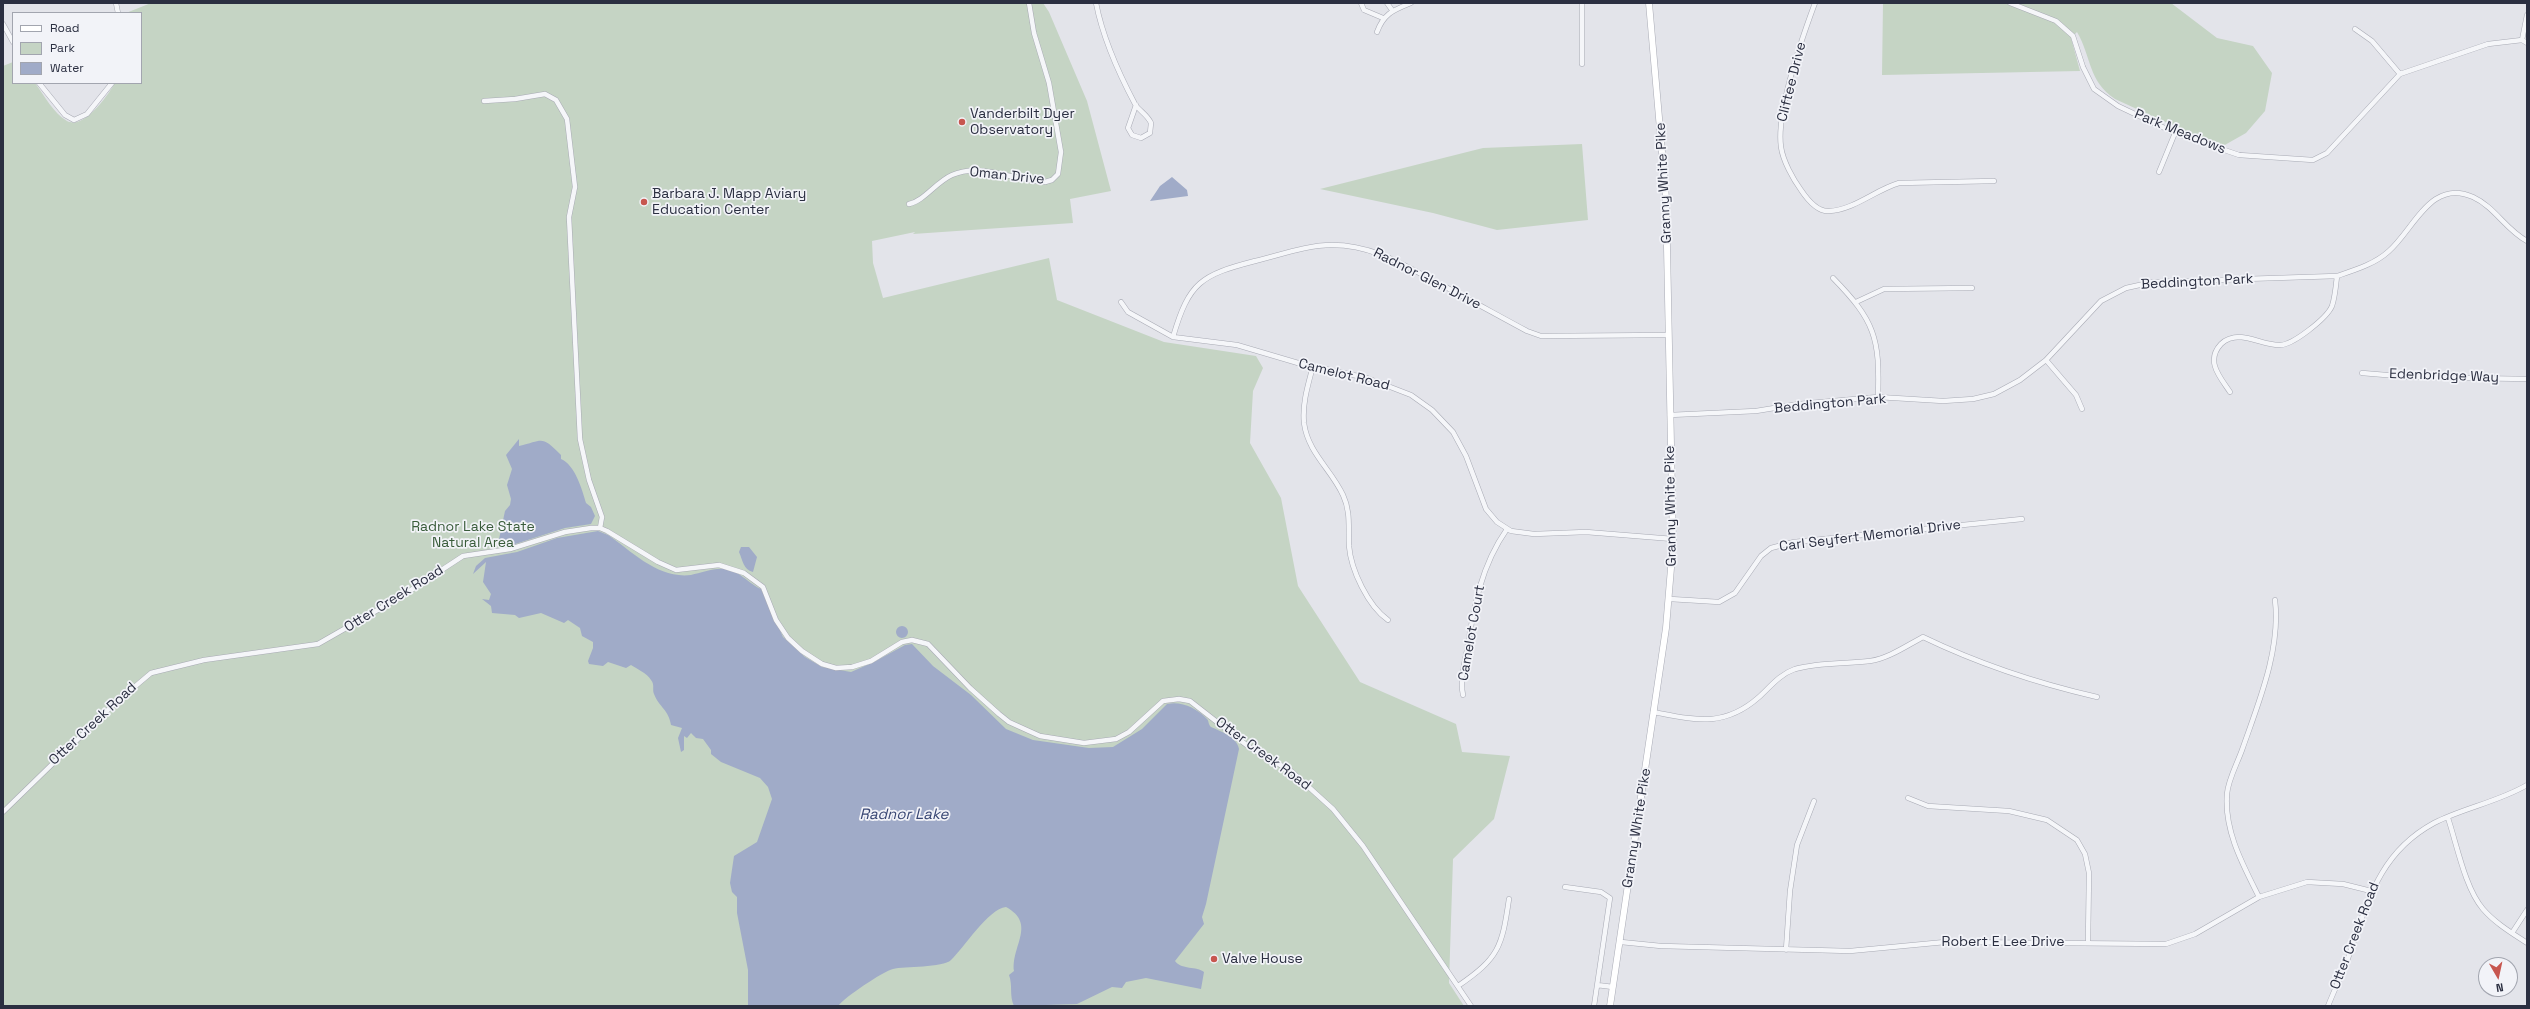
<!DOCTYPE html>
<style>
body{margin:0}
#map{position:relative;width:2530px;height:1009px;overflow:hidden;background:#e3e4ea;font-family:"Space Grotesk",sans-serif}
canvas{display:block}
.frame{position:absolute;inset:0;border:4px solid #2b2f41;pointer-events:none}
.legend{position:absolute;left:12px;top:12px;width:130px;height:72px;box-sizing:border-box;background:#f2f3f8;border:1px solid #a2a5af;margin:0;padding:5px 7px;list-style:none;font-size:12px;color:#2b2f41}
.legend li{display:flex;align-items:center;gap:8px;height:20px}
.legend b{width:20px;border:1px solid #a2a5af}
.north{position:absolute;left:2478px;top:957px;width:40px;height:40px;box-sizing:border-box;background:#f2f3f8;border:1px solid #a2a5af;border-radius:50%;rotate:171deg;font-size:11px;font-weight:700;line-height:16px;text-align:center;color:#2b2f41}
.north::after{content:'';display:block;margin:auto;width:14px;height:18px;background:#c7564f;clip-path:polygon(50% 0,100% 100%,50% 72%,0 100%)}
</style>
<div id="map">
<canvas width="2530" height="1009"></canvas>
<div class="frame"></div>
<ul class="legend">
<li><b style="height:5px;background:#fff"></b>Road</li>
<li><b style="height:11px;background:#c5d4c4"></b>Park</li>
<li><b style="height:11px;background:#a0abc8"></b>Water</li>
</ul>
<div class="north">N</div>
</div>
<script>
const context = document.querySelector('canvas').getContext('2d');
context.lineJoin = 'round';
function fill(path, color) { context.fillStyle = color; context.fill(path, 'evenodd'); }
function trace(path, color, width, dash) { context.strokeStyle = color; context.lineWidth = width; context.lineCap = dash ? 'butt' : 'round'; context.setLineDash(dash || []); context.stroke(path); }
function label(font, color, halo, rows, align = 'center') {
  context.font = font + ' "Space Grotesk",sans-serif'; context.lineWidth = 3.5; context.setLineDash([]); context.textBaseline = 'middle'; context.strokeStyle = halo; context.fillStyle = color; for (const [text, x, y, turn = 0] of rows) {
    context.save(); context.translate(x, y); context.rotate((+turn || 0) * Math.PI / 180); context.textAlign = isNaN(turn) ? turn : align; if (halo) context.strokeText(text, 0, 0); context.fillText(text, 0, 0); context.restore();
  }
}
const green = new Path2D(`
 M151,3h892l6,9 38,89 24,90 -41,8 3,24 -160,11 2,-2 -43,9 1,22 10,35 166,-40 8,42 107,42 92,14 7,12 -10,23 -3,52 31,55 17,88 62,96 96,42 6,28 48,4 -16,63 -41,40 -4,124 15,23h-1461v-940l10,-4v21h22c9,12 19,31 32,38 17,9 41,-26 48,-38h26v-70h-15z
 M1883,3h288l46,35 36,8 19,27 -7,38 -19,22 -23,13 -25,-9 -83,-38c-27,-18 -23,-41 -38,-67l-6,6 9,33 -198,4z
 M1582,144l6,76 -91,10 -64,-17 -113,-24 163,-41z`);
const water = new Path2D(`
 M1172,177l15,13 1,6 -38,5 10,-15z
 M519,439v7c25,-6 22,-11 42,9v4c14,6 21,30 25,44l5,4 4,9 -4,8 -26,4 -53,17 -9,1 -5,-2 7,-33 5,-6 1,-6 -4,-14 5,-16 -6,-14z
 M598,531l10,4c25,17 50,44 83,40 10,-2 22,-7 33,-6 14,0 25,15 37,20l22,48 22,20 17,10 29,5 23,-10 31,-17 7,-1 21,22 38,29 35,34 27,11 56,8 24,-1 29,-18 25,-25c15,-3 29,4 40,15 2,2 1,5 4,8 9,4 26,10 28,22l-33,155 -4,13 2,7 -29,37c6,9 22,5 29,11l-3,17 -55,-11 -20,4 -4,6 -10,-1 -35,17 -63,2c-5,-11 -1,-20 -5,-31l5,-4c-3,-25 23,-47 -8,-64 -18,2 -42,41 -55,53 -8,8 -47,6 -58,9 -11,3 -48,28 -55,37h-90v-36l-11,-57v-16l-5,-5 -2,-9 4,-27 23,-14 15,-43 -4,-12 -8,-9 -39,-16 -10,-8v-4l-8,-11 -7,-1 -5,-5 -4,5 -3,-2v14l-3,2 -3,-14 4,-10 -11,-3c-2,-15 -12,-18 -17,-31 -2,-5 1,-9 -3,-14 -4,-7 -14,-11 -20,-15l-5,3 -18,-6 -5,4 -14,-2 -1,-3 5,-13v-6l-11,-6 -2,-8 -12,-8 -4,3 -23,-10 -22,5 -4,-3 -23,-2 -1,-7 -9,-7 7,1 2,-6 -8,-12 3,-20 -13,12 3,-8 9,-8 32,-6 40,-14z
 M741,547h8l8,10 -4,15c-10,-3 -10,-11 -14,-20z
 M896 632a6 6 0 1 1 12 0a6 6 0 1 1-12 0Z`);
const street = new Path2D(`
 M116,3l2,10
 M1096,3c7,36 22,69 39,101 4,7 12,10 16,19l-1,10 -9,5 -9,-3 -4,-7 8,-23
 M1361,3l3,7 19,8
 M1387,3l5,7
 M1582,3v61
 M1815,3c-13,35 -39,108 -34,144 2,14 12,32 20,43 6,9 16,22 28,21 25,-1 46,-21 70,-28l95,-2
 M2010,3l46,18 17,15 10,31 11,22 24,17 57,27 64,22 74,5 14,-7 73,-79 88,-30 34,-4 5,3
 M3,24l10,18
 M2355,29l17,12 28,33
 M1377,32c7,-19 17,-22 34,-29
 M2522,40l5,-25
 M39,83l26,32 9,5 13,-6 25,-31
 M484,101l31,-2 30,-5 11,6 11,19 8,68 -6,30 11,222 9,41 13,37 -2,11
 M2159,172l16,-39
 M909,204c15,-3 27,-22 43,-29 30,-13 62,6 93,7l7,-2 6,-6 3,-22 -12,-69 -15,-50 -5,-30
 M1833,278c42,43 47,60 45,119
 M1121,302l7,10 45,25 64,8 61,18 69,15 44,17 21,15 21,22 13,24 20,53 11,13 14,9 23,3 52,-2 87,7
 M1856,302l28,-13 88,-1
 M1173,337c16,-55 28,-62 82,-76 25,-6 52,-16 77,-16 40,0 70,19 104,37 31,16 61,33 91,49l14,5 127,-1
 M2046,360l30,35 6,14
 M1313,366c-5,19 -11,38 -9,57 4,30 27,46 39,72 8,17 5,32 6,51 2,24 19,60 39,74
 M2362,373l48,4 117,2
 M2230,392c-10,-15 -25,-31 -9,-48 5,-5 12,-7 19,-7 14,1 26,8 39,8 13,1 48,-27 53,-39 3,-9 4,-21 5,-30
 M1670,415l86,-4 43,-7 79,-7 65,4 30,-2 21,-5 26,-14 26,-20 55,-59 25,-13 27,-6 184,-6c18,-6 38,-12 52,-25 25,-22 42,-73 84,-54 22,10 33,33 54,44
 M1670,599l49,3 16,-9 26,-37 10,-8 23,-6 228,-23
 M1463,695c-3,-14 1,-31 4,-45 7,-44 14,-84 40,-121
 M1653,712c42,8 71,16 106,-15 11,-10 21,-23 36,-28 25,-7 50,-5 75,-8 19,-3 36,-15 53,-24 56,27 113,46 174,60
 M1908,798l20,8 81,5 38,9 30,20 8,14 4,19 -1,69
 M3,812l110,-107 38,-32 53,-13 114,-16 84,-48 61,-40 47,-7 55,-17 26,-4h9l7,3 51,31 18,8 43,-5 25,8 19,14 13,33 12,18 14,13 20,13 14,4 16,-1 19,-6 31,-19 10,-2 16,4 42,44 29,26 10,8 31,14 44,7 32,-4 13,-7 34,-31 16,-2 11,2 59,46 42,24 42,38 30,37 108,160
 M2448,818c9,27 17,70 35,91 12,14 29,24 44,34
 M1565,887l36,5 9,6 -16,108
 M2259,897c-16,-32 -35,-66 -32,-103 1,-14 10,-30 15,-44 16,-46 39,-100 33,-150
 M2512,933l15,-23
 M1621,942l40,4 189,5 95,-9 221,2 29,-10 64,-37 48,-15 36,2 28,7
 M1786,950l4,-59 7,-46 17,-44
 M1597,985l16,2
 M1458,986c41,-28 44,-39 51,-87
 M2328,1006c6,-15 13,-30 19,-45 20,-56 30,-107 87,-138 29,-15 64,-21 93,-38`);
const secondary = new Path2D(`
 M1610,1006l56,-378 7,-84 -7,-346 -17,-195`);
const markers = [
 [962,122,4,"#c7564f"],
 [644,202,4,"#c7564f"],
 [1214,959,4,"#c7564f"]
];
const streetNames = [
 ["Cliftee Drive",1792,82,-76],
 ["Park Meadows",2180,132,22],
 ["Oman Drive",1007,176,6],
 ["Granny White Pike",1664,183,-93],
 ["Radnor Glen Drive",1427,279,27],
 ["Beddington Park",2197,282,-3],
 ["Camelot Road",1344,375,14],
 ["Edenbridge Way",2444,376,2],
 ["Beddington Park",1830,404,-5],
 ["Granny White Pike",1671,506,-91],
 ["Carl Seyfert Memorial Drive",1870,536,-7],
 ["Otter Creek Road",394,599,-32],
 ["Camelot Court",1472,633,-80],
 ["Otter Creek Road",93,724,-43],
 ["Otter Creek Road",1263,754,36],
 ["Granny White Pike",1637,828,-81],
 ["Otter Creek Road",2355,936,-69],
 ["Robert E Lee Drive",2003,942]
];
const poiNames = [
 ["Vanderbilt Dyer",970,114],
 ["Observatory",970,130],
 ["Barbara J. Mapp Aviary",652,194],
 ["Education Center",652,210],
 ["Valve House",1222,959]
];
const parkNames = [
 ["Radnor Lake State",473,527],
 ["Natural Area",473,543]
];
const waterNames = [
 ["Radnor Lake",904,815]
];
fill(green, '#c5d4c4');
fill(water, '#a0abc8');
trace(street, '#a8aab4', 5.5);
trace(secondary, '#a8aab4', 7);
trace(street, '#f5f6f9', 4.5);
trace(secondary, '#fff', 6);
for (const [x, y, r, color] of markers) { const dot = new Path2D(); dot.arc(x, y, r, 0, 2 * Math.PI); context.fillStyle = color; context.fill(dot); trace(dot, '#f2f3f8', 1.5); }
label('14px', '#2b2f41', '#f2f3f8', streetNames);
label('14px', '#2b2f41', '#f2f3f8', poiNames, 'left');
label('14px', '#395c3a', '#f2f3f8', parkNames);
label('italic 15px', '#384673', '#f2f3f8', waterNames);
</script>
